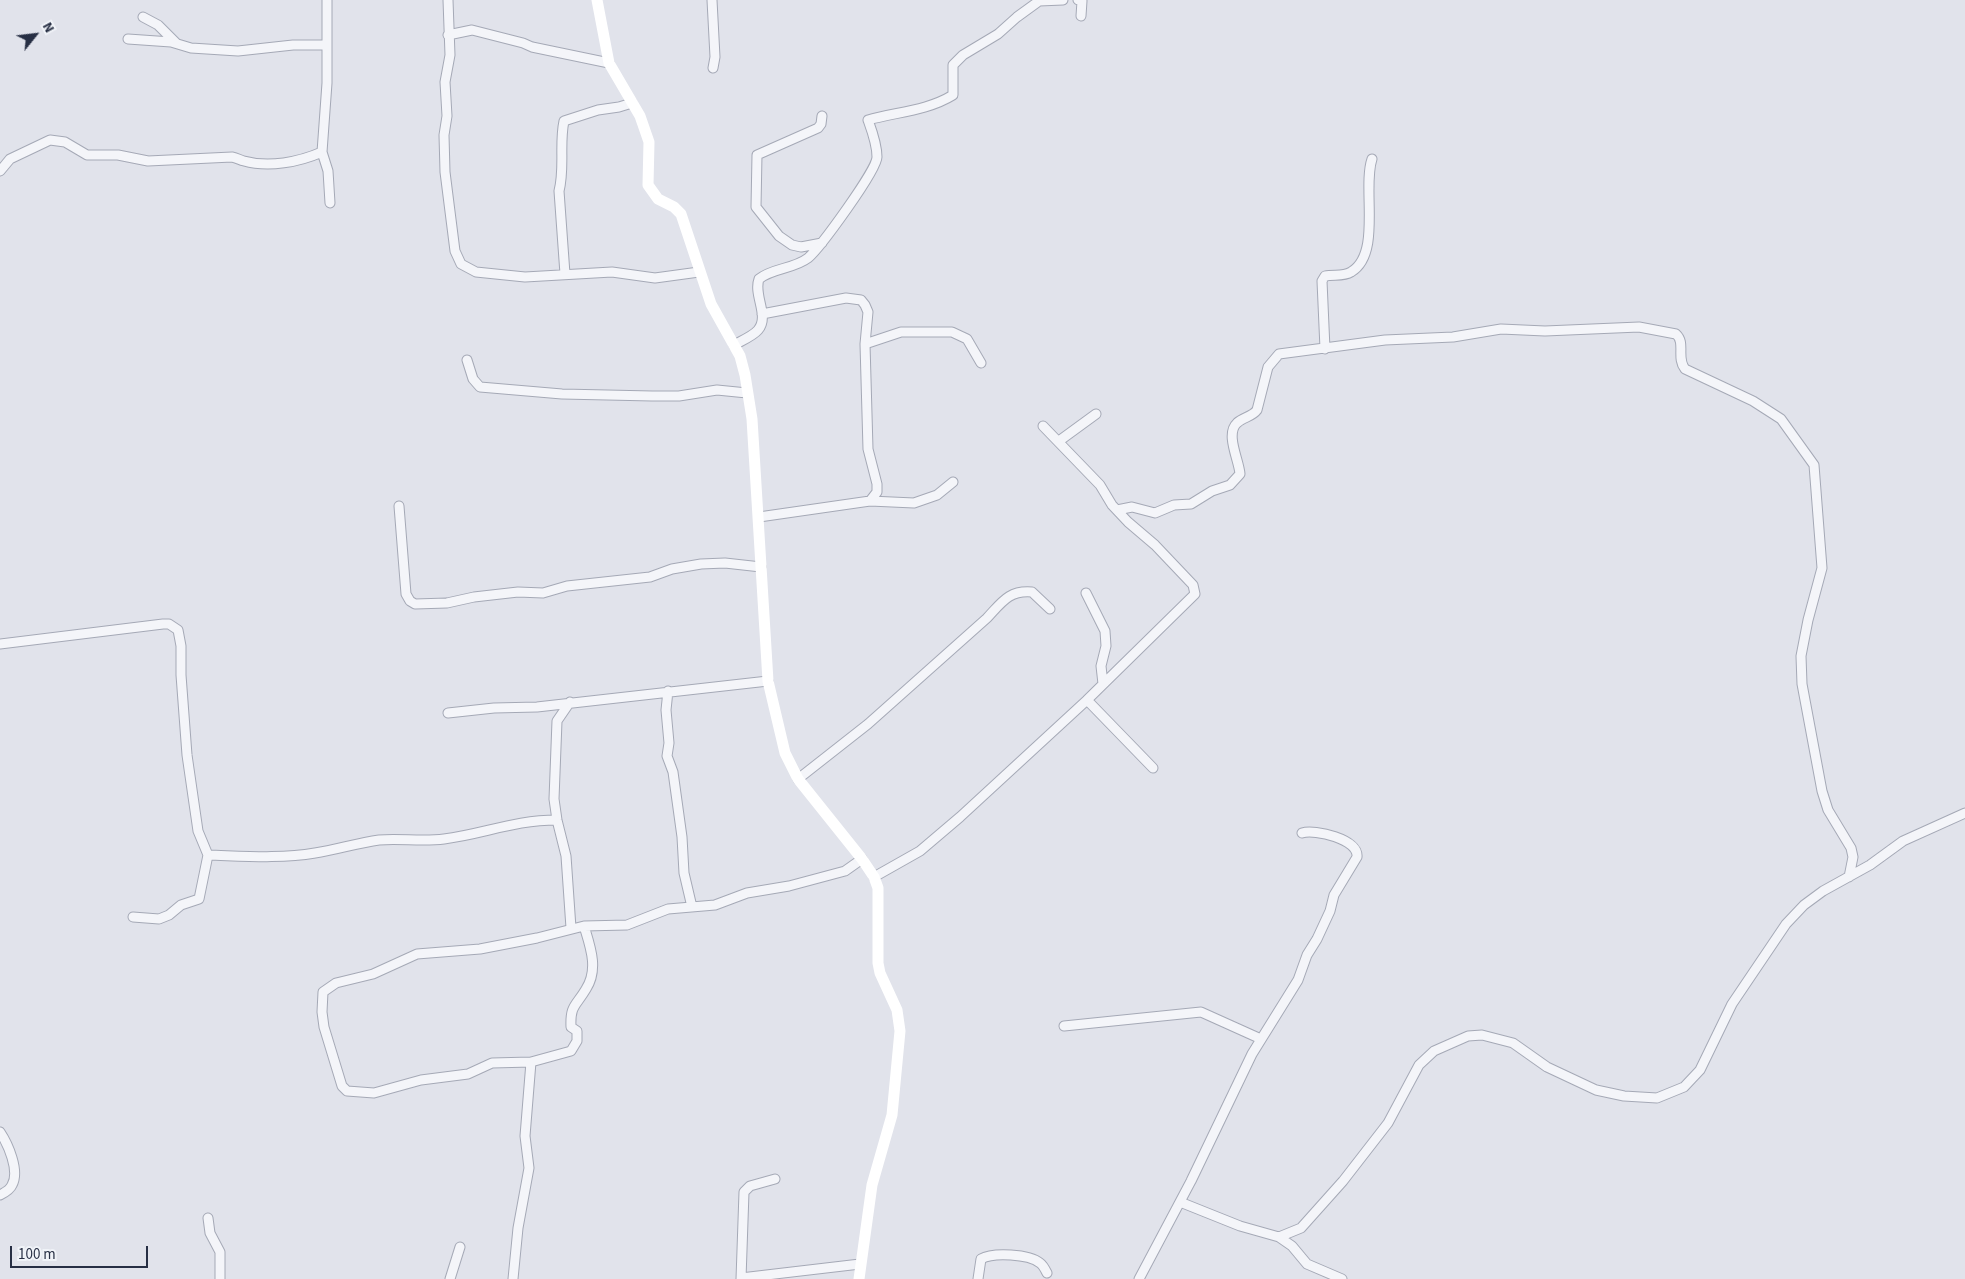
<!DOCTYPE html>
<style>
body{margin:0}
#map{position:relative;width:1965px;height:1279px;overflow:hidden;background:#e1e3eb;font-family:"Source Sans 3",sans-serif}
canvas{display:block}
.north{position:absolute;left:10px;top:10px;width:50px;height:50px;-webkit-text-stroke:4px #f0f3f8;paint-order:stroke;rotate:61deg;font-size:14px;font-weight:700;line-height:20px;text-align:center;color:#272f44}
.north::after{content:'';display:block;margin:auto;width:18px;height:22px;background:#272f44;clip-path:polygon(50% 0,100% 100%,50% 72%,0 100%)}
.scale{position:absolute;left:10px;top:1246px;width:138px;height:22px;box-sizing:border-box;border:2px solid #272f44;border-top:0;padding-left:6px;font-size:15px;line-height:18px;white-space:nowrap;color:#272f44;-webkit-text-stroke:4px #f0f3f8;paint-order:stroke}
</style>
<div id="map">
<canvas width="1965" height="1279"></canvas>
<div class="north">N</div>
<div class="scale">100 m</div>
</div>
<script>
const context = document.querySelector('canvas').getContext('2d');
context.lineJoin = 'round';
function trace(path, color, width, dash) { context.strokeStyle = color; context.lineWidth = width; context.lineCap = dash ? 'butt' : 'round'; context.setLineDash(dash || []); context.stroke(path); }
const street = new Path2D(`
 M327,0v83l-5,69 6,19 2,32
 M448,0l2,55 -5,27 2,34 -3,19 1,37 10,79 6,13 15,8 49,5 87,-5 43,6 44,-6
 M712,0l3,57 -2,11
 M1078,0l4,1 -1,15
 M143,17l15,8 18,18
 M448,35l24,-5 51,13 9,4 77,16
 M128,39l43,3 20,6 47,3 55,-6h33
 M822,116l-1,8 -3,4 -61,27 -1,52 23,29 13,9 9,2 21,-4
 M0,171l10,-12 40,-19 15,2 22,13h31l30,6 84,-4c5,1 8,3 12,4 25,7 55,1 78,-9
 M565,274l-6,-83c6,-23 0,-47 5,-70l34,-11 21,-3 13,-4
 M762,314l84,-16 15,2 4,5 3,7 -3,32 3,105 9,35v8l-7,9
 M865,344l36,-12h51l15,7 14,24
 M734,345c7,-4 19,-9 24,-15 12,-14 -5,-35 1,-51 13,-11 35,-10 49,-21 12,-10 69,-88 69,-101 0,-13 -5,-26 -9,-37 28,-8 59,-9 85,-25v-30l10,-10 35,-21 19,-17 22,-16 24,-1
 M1325,349l-3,-68 3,-5c9,-2 18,1 26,-4 31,-18 11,-84 21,-113
 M467,360l6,19 7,8 82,7 90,2h27l38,-6 30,3
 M1059,441l37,-27
 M399,506l7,88 4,7 5,3 32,-1 27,-6 44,-5 25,1 24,-7 83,-9 22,-8 29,-5 24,-1 36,4
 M1117,510l15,-3 23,6 19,-8 17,-1 21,-13 18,-6 10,-11c-1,-14 -15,-40 -3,-51 6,-6 15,-6 20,-13l11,-43 11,-13 106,-14 68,-3 48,-8 44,2 94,-4 37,7c10,9 0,24 9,35l68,32 28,18 33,46 8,103 -14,52 -7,36 1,28 20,107 6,19 23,38 2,9 -4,20
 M759,517l111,-16 44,2 23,-8 16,-13
 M1086,593l19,38 1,15 -5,20 2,18
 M0,644l163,-20h6l9,6 3,16v29l6,80 11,76 10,24 -9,44 -18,6 -12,10 -10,4 -26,-2
 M668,691l-2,19 3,33 -2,13 6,16 9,65 2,36 8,34
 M1087,700l66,68
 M570,702l-13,19 -3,78 3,21 9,36 5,72
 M448,713l46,-5 43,-1 231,-26
 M798,779l70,-55 119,-106c15,-16 22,-28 45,-26l18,17
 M208,855c35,1 73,4 107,-2 21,-3 42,-10 64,-13 21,-2 43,2 65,-1 40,-5 70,-19 113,-19
 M874,877l46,-26 40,-34 127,-117 108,-106 -2,-9 -38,-40 -27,-23 -16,-17 -12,-20 -57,-59
 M584,926c6,20 15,43 2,63 -10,17 -16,16 -15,38l6,4v10l-6,10 -40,11 -39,1 -24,11 -47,6 -47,13 -27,-2 -5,-5 -18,-59 -2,-15 1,-20 13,-9 37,-9 44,-20 63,-5 57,-11 47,-12 43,-1 41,-16 47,-4 32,-12 42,-7 56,-15 17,-12
 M1064,1026l137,-14 60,27
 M0,1132c8,12 20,39 12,53 -2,5 -8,8 -12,10
 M1180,1202l60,24 39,11 13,9 15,18 35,15
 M208,1218l2,15 10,19v27
 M1279,1237l22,-9 42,-47 45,-58 31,-58 15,-14 34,-15 14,-1 31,8 34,24 49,23 28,6 33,2 27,-11 16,-17 32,-66 54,-80 18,-19 19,-14 47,-26 33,-24 62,-28
 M741,1278l119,-14
 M450,1279l10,-32
 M513,1279l5,-51 11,-60 -4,-32 6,-74
 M741,1279l3,-87 6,-6 25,-7
 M978,1279l3,-20c12,-7 48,-5 59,4 3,2 5,6 7,10
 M1139,1279l52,-98 61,-127 46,-74 9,-25 10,-16 13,-28 4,-16 23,-38c2,-18 -42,-28 -55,-24`);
const secondary = new Path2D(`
 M597,0l12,63 31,53 9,26 -1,43 10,14 16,8 7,7 30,90 29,52 5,19 7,44 16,262 17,72 13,26 64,80 12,18 4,11v75l2,10 17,37 3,21 -8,84 -20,70 -13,94`);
trace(street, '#a5a9b6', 11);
trace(street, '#f4f5f9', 9);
trace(secondary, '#fff', 11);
</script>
